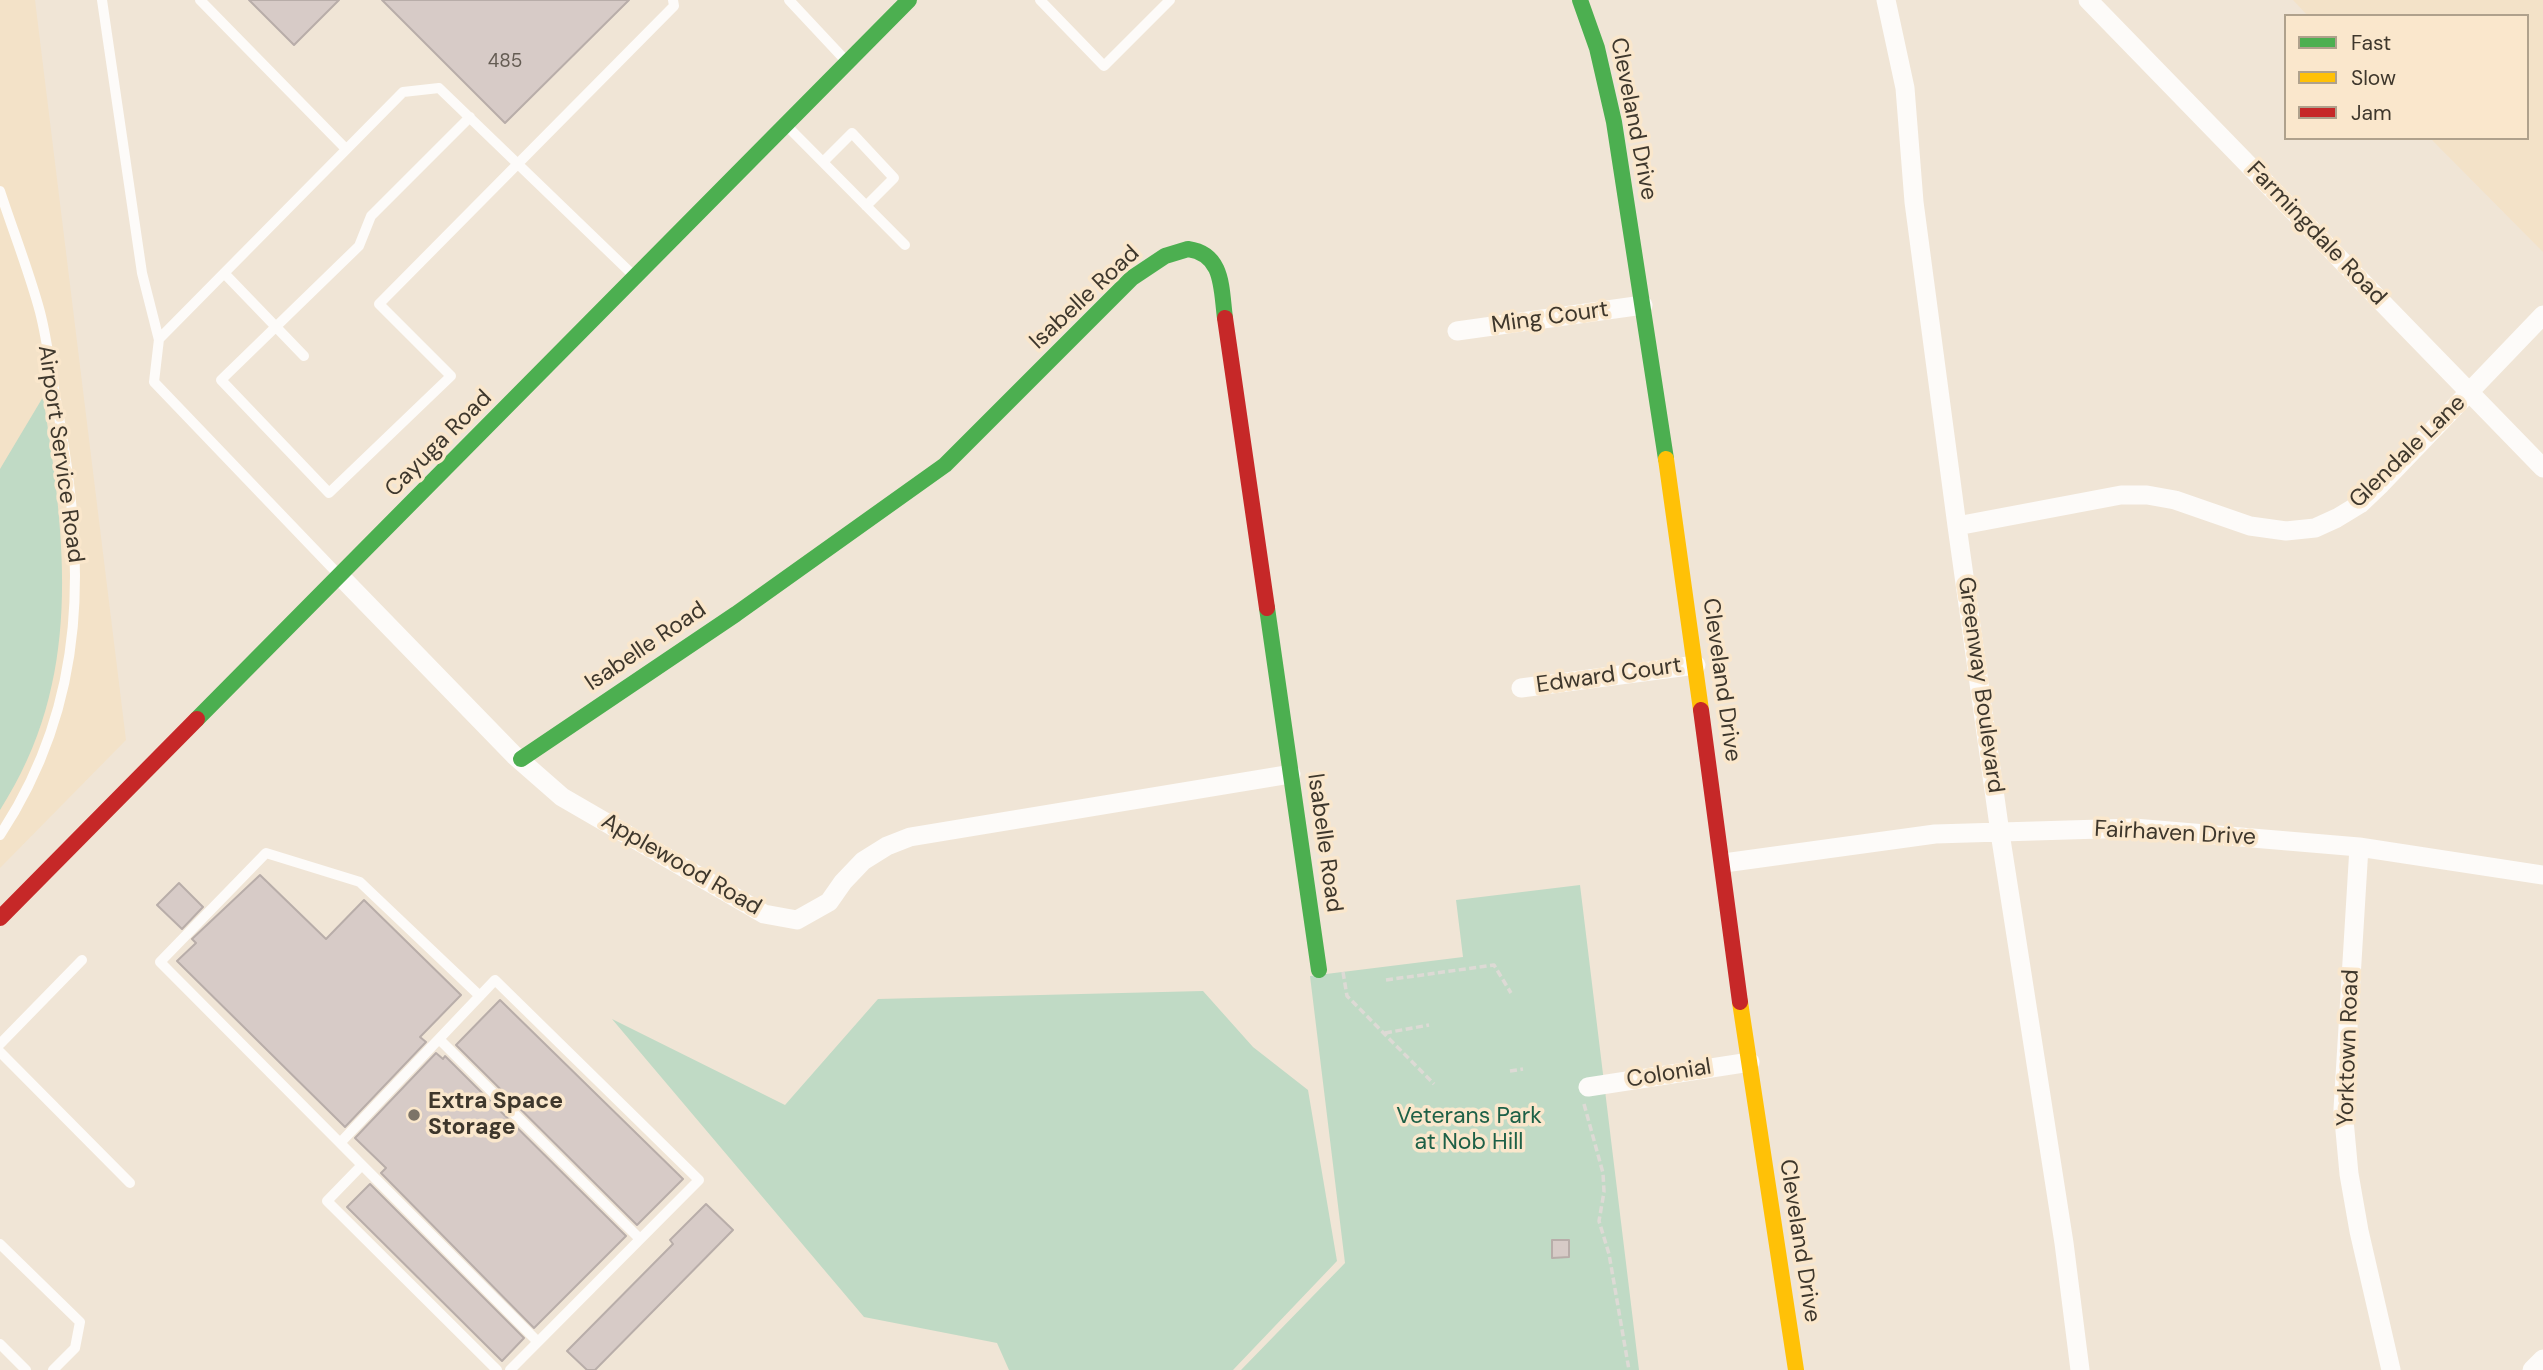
<!DOCTYPE html>
<style>
body{margin:0}
#map{position:relative;width:2543px;height:1370px;overflow:hidden;background:#f0e5d6;font-family:"DM Sans",sans-serif}
canvas{display:block}
.legend{position:absolute;left:2284px;top:14px;width:245px;height:126px;box-sizing:border-box;background:#fae7cc;border:2px solid #afa18c;margin:0;padding:9px 12px;list-style:none;font-size:21px;color:#3e372c}
.legend li{display:flex;align-items:center;gap:14px;height:35px}
.legend b{width:35px;border:2px solid #afa18c}
</style>
<div id="map">
<canvas width="2543" height="1370"></canvas>
<ul class="legend">
<li><b style="height:9px;background:#4caf50"></b>Fast</li>
<li><b style="height:9px;background:#ffc107"></b>Slow</li>
<li><b style="height:9px;background:#c62828"></b>Jam</li>
</ul>
</div>
<script>
const context = document.querySelector('canvas').getContext('2d');
context.lineJoin = 'round';
function fill(path, color) { context.fillStyle = color; context.fill(path, 'evenodd'); }
function trace(path, color, width, dash) { context.strokeStyle = color; context.lineWidth = width; context.lineCap = dash ? 'butt' : 'round'; context.setLineDash(dash || []); context.stroke(path); }
function label(font, color, halo, rows, align = 'center') {
  context.font = font + ' "DM Sans",sans-serif'; context.lineWidth = 7; context.setLineDash([]); context.textBaseline = 'middle'; context.strokeStyle = halo; context.fillStyle = color; for (const [text, x, y, turn = 0] of rows) {
    context.save(); context.translate(x, y); context.rotate((+turn || 0) * Math.PI / 180); context.textAlign = isNaN(turn) ? turn : align; if (halo) context.strokeText(text, 0, 0); context.fillText(text, 0, 0); context.restore();
  }
}
const built = new Path2D(`
 M0,0h35l91,740 -126,128z
 M2293,0h250v252l-113,-114h97v-122h-219z`);
const green = new Path2D(`
 M43,397c23,144 41,283 -43,413v-341z
 M1580,885l59,485h-398l104,-107 -35,-287 153,-19 -7,-57z
 M1203,991l50,56 55,43 29,171 -104,109h-224l-12,-27 -133,-26 -252,-298 173,86 93,-106z`);
const building = new Path2D(`
 M249,0h90l-45,45z
 M382,0h247l-124,123z
 M260,875l66,64 38,-39 97,95 -41,42 6,5 -81,85 -168,-166 19,-18 -4,-4z
 M179,883l24,24 -21,22 -25,-24z
 M500,1000l183,179 -46,46 -181,-180z
 M436,1053l7,6 2,-3 181,180 -92,92 -153,-155 5,-5 -31,-30z
 M370,1184l154,154 -22,23 -155,-154z
 M706,1204l27,26 -138,140h-8l-20,-19 106,-107 -3,-4z
 M1552,1240h17v17l-17,1z`);
const path = new Path2D(`
 M1343,972l4,24 87,88
 M1386,980l108,-15 17,28
 M1385,1033l44,-8
 M1510,1071l13,-2
 M1584,1104l19,69 1,19 -5,29 10,33 20,116`);
const lane = new Path2D(`
 M102,0l40,273 17,67
 M200,0l146,149
 M789,0l58,62
 M1040,0l64,66 66,-66
 M470,117l-99,99 -12,30 -138,134 108,113 122,-117 -72,-72 295,-298 -1,-6
 M786,125l119,120
 M823,162l29,-29 42,45 -28,28
 M0,191c13,40 29,80 40,121 8,31 11,63 17,94 28,153 33,293 -57,429
 M224,273l80,83
 M338,574l-184,-192 5,-43 244,-247 36,-4 194,187
 M480,996l-120,-114 -94,-29 -106,109 378,380
 M439,1039l201,200
 M0,1044l82,-84
 M0,1052l130,131
 M340,1143l155,-163 204,200 -189,190
 M362,1165l-35,36 170,169
 M0,1244l80,78 -5,26 -22,22
 M0,1344l26,26`);
const street = new Path2D(`
 M1886,0l19,88 9,114 43,324 43,307 64,410 16,127
 M2088,0l455,468
 M1457,331l186,-26
 M1957,526l164,-31h26l28,5 75,26 36,5 29,-3 22,-10 23,-14 21,-20 162,-169
 M341,577l173,178 48,42 202,117 33,6 32,-18 14,-20 20,-21 24,-15 23,-9 381,-63
 M1521,688l175,-23
 M2359,847l-16,262 6,65 10,57 32,139
 M1724,863l211,-29 199,-6 225,19 184,28
 M1588,1087l162,-25
 M2532,1370l11,-11`);
const fast = new Path2D(`
 M1580,0l17,48 17,74 52,337
 M1267,608l52,362
 M197,719l712,-719
 M521,759l215,-145 209,-149 187,-187 33,-22 23,-7c36,5 33,40 37,69`);
const slow = new Path2D(`
 M1666,459l35,251
 M1740,1002l56,368`);
const jam = new Path2D(`
 M1225,318l42,290
 M1701,710l39,292
 M0,918l197,-199`);
const markers = [
 [414,1115,7,"#7c7468"]
];
const numberNames = [
 ["485",505,62]
];
const streetNames = [
 ["Cleveland Drive",1633,119,79],
 ["Farmingdale Road",2316,234,46],
 ["Isabelle Road",1085,298,-43],
 ["Ming Court",1550,318,-8],
 ["Cayuga Road",439,444,-45],
 ["Glendale Lane",2408,452,-44],
 ["Airport Service Road",60,454,82],
 ["Isabelle Road",646,647,-34],
 ["Edward Court",1609,676,-8],
 ["Cleveland Drive",1721,680,82],
 ["Greenway Boulevard",1980,685,82],
 ["Fairhaven Drive",2175,834,3],
 ["Isabelle Road",1324,843,82],
 ["Applewood Road",681,865,30],
 ["Yorktown Road",2349,1048,-88],
 ["Colonial",1669,1074,-9],
 ["Cleveland Drive",1799,1241,81]
];
const poiNames = [
 ["Extra Space",428,1102],
 ["Storage",428,1128]
];
const parkNames = [
 ["Veterans Park",1469,1117],
 ["at Nob Hill",1469,1143]
];
fill(built, '#f3e2c8');
fill(green, '#c0dac5');
fill(building, '#d7cbc7');
trace(building, '#b8ada9', 2);
trace(path, '#dddad5', 3.5, [7, 3.5]);
trace(lane, '#fdfbf9', 10);
trace(street, '#fdfbf9', 19);
trace(fast, '#4caf50', 16);
trace(slow, '#ffc107', 16);
trace(jam, '#c62828', 16);
for (const [x, y, r, color] of markers) { const dot = new Path2D(); dot.arc(x, y, r, 0, 2 * Math.PI); context.fillStyle = color; context.fill(dot); trace(dot, '#fae7cc', 2.5); }
label('19px', '#645c53', null, numberNames);
label('23px', '#3e372c', '#fae7cc', streetNames);
label('bold 23px', '#3e372c', '#fae7cc', poiNames, 'left');
label('23px', '#1d6047', '#fae7cc', parkNames);
</script>
